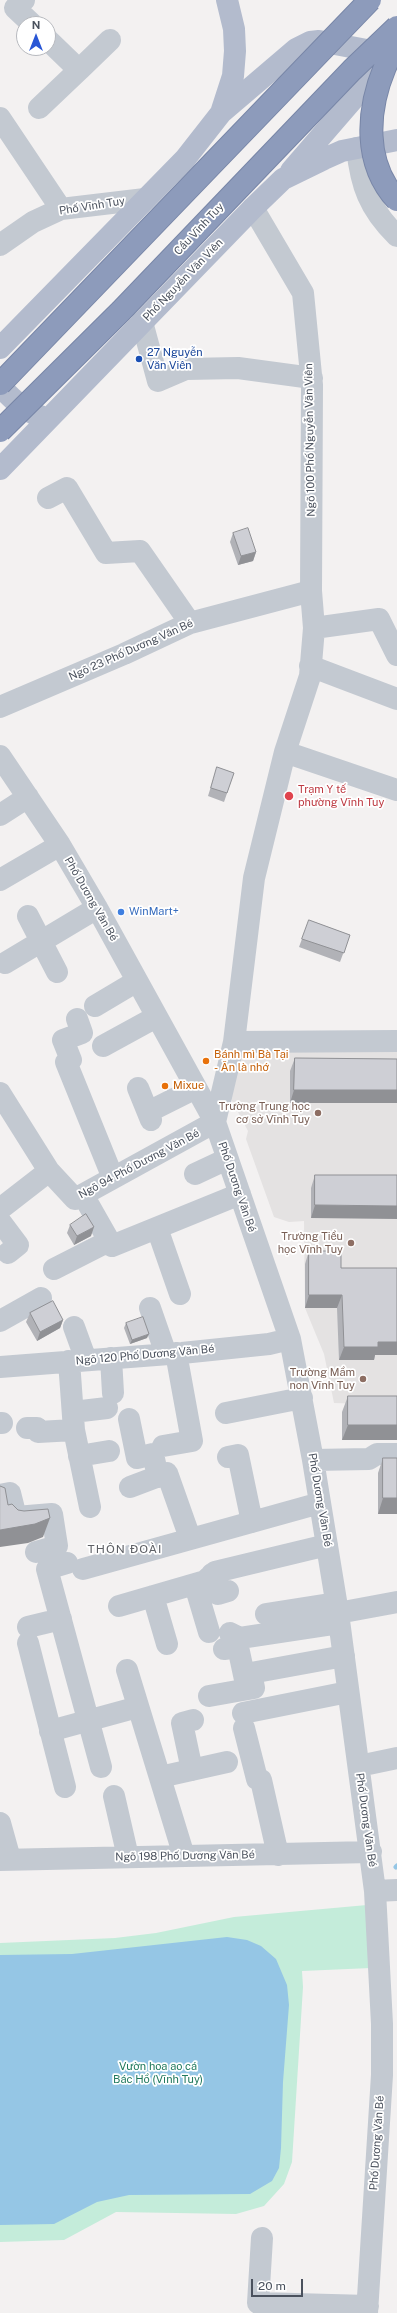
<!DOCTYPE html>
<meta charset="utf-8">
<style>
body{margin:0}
#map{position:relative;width:397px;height:2313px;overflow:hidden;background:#f3f1f1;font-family:"Public Sans",sans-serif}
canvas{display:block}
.north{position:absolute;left:16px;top:16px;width:40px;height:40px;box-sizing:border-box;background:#fff;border:1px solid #b7b9be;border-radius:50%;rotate:0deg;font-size:11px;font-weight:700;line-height:16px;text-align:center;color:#4a515d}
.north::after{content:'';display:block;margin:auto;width:14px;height:18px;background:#2956d5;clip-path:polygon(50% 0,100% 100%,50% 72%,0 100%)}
.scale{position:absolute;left:251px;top:2279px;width:52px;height:18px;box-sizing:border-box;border:2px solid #4a515d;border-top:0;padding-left:5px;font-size:12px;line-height:14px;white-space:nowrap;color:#4a515d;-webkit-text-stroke:3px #fff;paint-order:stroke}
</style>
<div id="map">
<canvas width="397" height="2313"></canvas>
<div class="north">N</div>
<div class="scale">20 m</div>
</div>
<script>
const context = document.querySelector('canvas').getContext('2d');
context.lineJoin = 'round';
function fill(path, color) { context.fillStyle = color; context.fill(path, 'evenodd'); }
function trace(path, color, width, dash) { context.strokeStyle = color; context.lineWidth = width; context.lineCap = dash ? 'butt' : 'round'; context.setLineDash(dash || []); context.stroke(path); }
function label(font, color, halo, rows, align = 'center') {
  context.font = font + ' "Public Sans",sans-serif'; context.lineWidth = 3.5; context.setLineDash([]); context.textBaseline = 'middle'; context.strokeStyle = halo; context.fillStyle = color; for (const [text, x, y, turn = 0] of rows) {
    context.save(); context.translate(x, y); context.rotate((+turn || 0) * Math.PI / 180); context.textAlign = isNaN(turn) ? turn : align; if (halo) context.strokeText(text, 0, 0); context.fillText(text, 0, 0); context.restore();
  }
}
const education = new Path2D(`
 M397,1048v357l-63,-2 -10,-49 -19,-46 -1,-87 -15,1 -15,-5 -28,-78 2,-8 -19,-36 4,-35 49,-9z`);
const green = new Path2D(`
 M367,1905l4,63 -69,3 1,16 -11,175 -8,22 -20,22 -28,8 -120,-2 -52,28 -64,2v-299l115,-5 41,-5 78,-16z`);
const water = new Path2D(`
 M227,1937l20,3 14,6 15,13 11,26 2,20 -6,77 -2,66 -2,20 -7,13 -22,13 -121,1 -32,7 -43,22 -54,1v-270l72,-1z`);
const stream = new Path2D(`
 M396,1867l1,-1`);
const minor = new Path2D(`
 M24,0l-9,8 17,16
 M48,40l31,30 31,-30
 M39,108l40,-38
 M0,118l61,91
 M357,148c4,37 12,61 40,88
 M0,245l33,-23 28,-13 84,-10
 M142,322l16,59 28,-12 52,-1 74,10
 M48,498l19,-10 39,65 34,-2 50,72
 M314,628l65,-9 18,36
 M310,666l87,33
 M0,707l124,-53 66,-31 121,-32
 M285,752l112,38
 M0,756l60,89 37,63 118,214 75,217 23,121 25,153 37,278 7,133v51l-15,238
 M0,815l28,-18
 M0,880l60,-35
 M28,916l29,56
 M5,963l92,-55
 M95,1006l42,-25
 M77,1019l5,14 -19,7 8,20 -5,2 47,116
 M234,1042l163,-1
 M103,1046l53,-29
 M138,1088l13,32
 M0,1093l49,78 26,28 140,-77 19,-80 20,-164 31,-126 25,-76 4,-48 -3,-37 1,-206 -9,-92 -50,-85
 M148,1112l48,-24
 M195,1174l32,-15
 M83,1195l29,51 128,-52
 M0,1209l49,-38
 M0,1221l18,24 -10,8
 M157,1228l23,66
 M54,1269l55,-28
 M150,1308l16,46
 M0,1321l41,-23
 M74,1327l12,33
 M111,1358l2,35
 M69,1361l5,69 16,77
 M0,1367l182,-14 87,-9 21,-5
 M73,1412l34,-4
 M226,1413l76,-15
 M129,1419l8,39 16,-4 5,23
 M0,1423h2
 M27,1428h10l1,4 36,-2
 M163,1446l29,-5 -16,-88
 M79,1456l30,-5
 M228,1457l10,-2 14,67
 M313,1460l56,-1 8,-5h20
 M130,1487l37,-14 23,65
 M0,1495l10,-2 6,24 36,-3 5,32 -21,6
 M67,1563l-20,6 54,198
 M83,1569l237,-66
 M212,1574l6,20 10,-3
 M195,1585l14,47
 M153,1596l14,48
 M119,1606l86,-25 10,-9 112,-27
 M338,1613l59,-11
 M266,1614l70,-11
 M28,1627l33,-8
 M230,1633l10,5 99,-15
 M28,1643l37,144
 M224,1649l14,-2 9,42
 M127,1670l57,186
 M209,1696l45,-8 -3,-15 93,-17
 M243,1713l105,-21
 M244,1728l13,51 4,1 17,75
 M50,1731l88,-24
 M359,1766l38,-8
 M192,1770l-10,-47 11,-3
 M160,1777l67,-15
 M114,1796l14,61
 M0,1823l10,36
 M0,1860l371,-8
 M375,1891l22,-1
 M262,2238l-4,65 110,3`);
const major = new Path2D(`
 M221,113l75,-64 14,-7 9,-1 69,13
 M291,171l70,-81 6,-19 -3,-20
 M0,348l185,-189 36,-46 12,-37 2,-25 -1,-22 -7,-29
 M0,386c11,12 24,25 40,30
 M0,469l253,-261 30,-29 41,-20 18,-8 55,-11`);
const highwayBridge = new Path2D(`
 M397,42c-6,7 -8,16 -12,25 -18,43 -22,96 12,133
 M0,384l370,-384
 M0,431l121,-120 231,-241 45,-43`);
const wall = new Path2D(`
 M233,533l23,19 -3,9 -15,4 -8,-23z
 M217,767l17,6 -10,29 -16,-6z
 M309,920l41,15 -10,27 -41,-15z
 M295,1058l102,1v44h-107v-32z
 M315,1175h82l-86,43v-30z
 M70,1225l21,11 -17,9 -7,-12z
 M309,1251l32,17 56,87h-22l-1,5h-35l-2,-52h-32v-44z
 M30,1313l33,7 -3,8 -23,13 -11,-19z
 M126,1323l21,15 -17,6 -6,-16z
 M348,1396h49v44h-55v-28z
 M383,1458l14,56h-19v-41z`);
const shadedWall = new Path2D(`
 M256,552l-3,9 -15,4 3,-9z
 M294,1090h103v13h-107z
 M315,1205l82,1v13l-86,-1z
 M94,1227l-3,9 -17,9 3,-9z
 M309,1295h33l-5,13h-32z
 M63,1320l-3,8 -23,13 3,-9z
 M149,1334l-2,4 -17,6 2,-4z
 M378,1342h19v13h-22l-1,5h-35l5,-13z
 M348,1425h49v15h-55z
 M383,1498h14v16h-19z
 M50,1518l-7,19 -15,6 -28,4v-17z`);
const building = new Path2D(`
 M248,528l8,24 -15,4 -8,-23z
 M217,767l17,6 -7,20 -16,-5z
 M309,920l41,15 -6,18 -42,-14z
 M295,1058l102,1v31h-103z
 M315,1175h82v31l-82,-1z
 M86,1214l8,13 -17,9 -7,-11z
 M309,1251h32v17h56v74h-19v5h-34l-2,-52h-33z
 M53,1301l10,19 -23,12 -10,-19z
 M143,1317l6,17 -17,6 -6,-17z
 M348,1396h49v29h-49z
 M383,1458h14v40h-14z
 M0,1486l5,2 3,17 4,-1 6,6 6,1 24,-2 2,9 -15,6 -35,6z`);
const markers = [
 [139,359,4,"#1a4fb4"],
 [289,796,5,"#e0444e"],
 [121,912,4,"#3f7fe0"],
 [206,1061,4,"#e8710a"],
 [165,1086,4,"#e8710a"],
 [318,1113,4,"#8d6e63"],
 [351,1243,4,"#8d6e63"],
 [363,1379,4,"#8d6e63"]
];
const streetNames = [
 ["Phố Vĩnh Tuy",92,206,-9],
 ["Cầu Vĩnh Tuy",199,229,-47],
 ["Phố Nguyễn Văn Viên",183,280,-46],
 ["Ngõ 100 Phố Nguyễn Văn Viên",310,440,-91],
 ["Ngõ 23 Phố Dương Văn Bé",131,650,-24],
 ["Phố Dương Văn Bé",91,899,60],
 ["Ngõ 94 Phố Dương Văn Bé",139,1164,-28],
 ["Phố Dương Văn Bé",237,1187,71],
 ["Ngõ 120 Phố Dương Văn Bé",145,1355,-5],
 ["Phố Dương Văn Bé",320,1500,80],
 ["Phố Dương Văn Bé",366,1820,82],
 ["Ngõ 198 Phố Dương Văn Bé",185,1856,-1],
 ["Phố Dương Văn Bé",377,2143,-86]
];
const transitNames = [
 ["27 Nguyễn",147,353],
 ["Văn Viên",147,366]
];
const healthNames = [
 ["Trạm Y tế",298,790],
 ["phường Vĩnh Tuy",298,803]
];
const shopNames = [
 ["WinMart+",129,912]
];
const foodNames = [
 ["Bánh mì Bà Tại",214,1055],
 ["- Ăn là nhớ",214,1068],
 ["Mixue",173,1086]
];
const educationNames = [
 ["Trường Trung học",310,1107],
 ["cơ sở Vĩnh Tuy",310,1120],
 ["Trường Tiểu",343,1237],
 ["học Vĩnh Tuy",343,1250],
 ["Trường Mầm",355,1373],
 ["non Vĩnh Tuy",355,1386]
];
const parkNames = [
 ["Vườn hoa ao cá",158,2067],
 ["Bác Hồ (Vĩnh Tuy)",158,2080]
];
const neighbourhoodNames = [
 ["THÔN ĐOÀI",125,1549]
];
fill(education, '#e4e2e2');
fill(green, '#c4ecda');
fill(water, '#95c6e5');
trace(stream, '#95c6e5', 5);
trace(minor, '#c3c9d1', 22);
trace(major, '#b3bbcd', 22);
trace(highwayBridge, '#7886a7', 24, []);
trace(highwayBridge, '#8d9bbb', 22);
fill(wall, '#b1b2b7');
fill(shadedWall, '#909195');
fill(building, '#cecfd5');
trace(building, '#909195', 1);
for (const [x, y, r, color] of markers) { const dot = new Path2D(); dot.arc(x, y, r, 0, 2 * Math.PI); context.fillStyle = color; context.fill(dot); trace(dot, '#fff', 1.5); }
label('11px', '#4a515d', '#fff', streetNames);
label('11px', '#164399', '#fff', transitNames, 'left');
label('11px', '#be3a42', '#fff', healthNames, 'left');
label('11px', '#366cbe', '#fff', shopNames, 'left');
label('11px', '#c56008', '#fff', foodNames, 'left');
label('11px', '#785e54', '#fff', educationNames, 'right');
label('11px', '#20795c', '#fff', parkNames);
context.letterSpacing = '1px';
label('12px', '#5e6065', '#fff', neighbourhoodNames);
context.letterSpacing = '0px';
</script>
